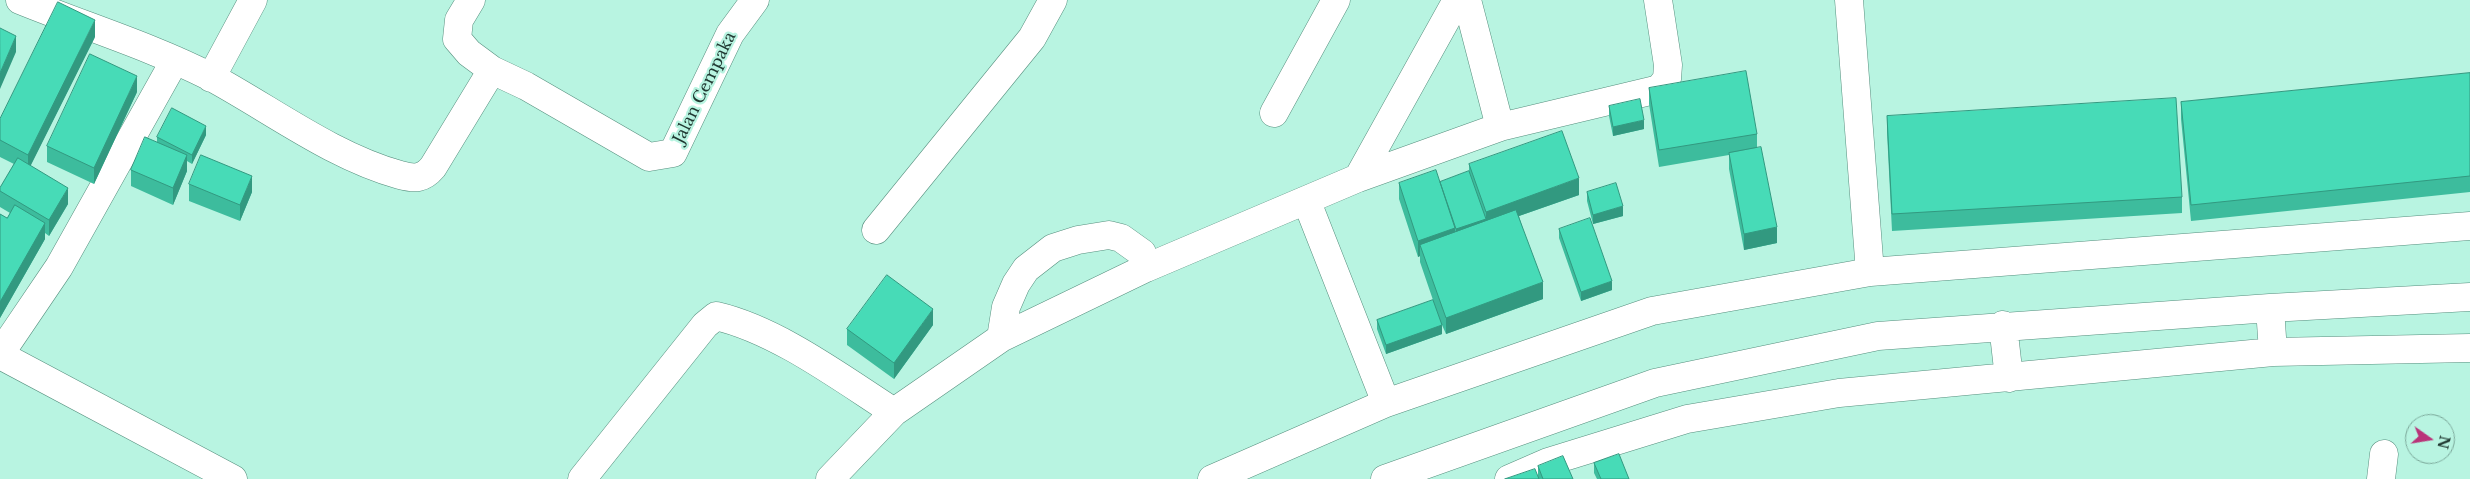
<!DOCTYPE html>
<style>
body{margin:0}
#map{position:relative;width:2470px;height:479px;overflow:hidden;background:#b8f4e1;font-family:"Libre Baskerville",serif}
canvas{display:block}
.north{position:absolute;left:2405px;top:414px;width:50px;height:50px;box-sizing:border-box;background:#b8f4e1;border:1px solid #7ca99b;border-radius:50%;rotate:103deg;font-size:14px;font-weight:700;line-height:20px;text-align:center;color:#213932}
.north::after{content:'';display:block;margin:auto;width:18px;height:22px;background:#b93479;clip-path:polygon(50% 0,100% 100%,50% 72%,0 100%)}
</style>
<div id="map">
<canvas width="2470" height="479"></canvas>
<div class="north">N</div>
</div>
<script>
const context = document.querySelector('canvas').getContext('2d');
context.lineJoin = 'round';
function trace(path, color, width, dash) { context.strokeStyle = color; context.lineWidth = width; context.lineCap = dash ? 'butt' : 'round'; context.setLineDash(dash || []); context.stroke(path); }
function fill(path, color) { context.fillStyle = color; context.fill(path, 'evenodd'); }
function label(font, color, halo, rows, align = 'center') {
  context.font = font + ' "Libre Baskerville",serif'; context.lineWidth = 4.5; context.setLineDash([]); context.textBaseline = 'middle'; context.strokeStyle = halo; context.fillStyle = color; for (const [text, x, y, turn = 0] of rows) {
    context.save(); context.translate(x, y); context.rotate((+turn || 0) * Math.PI / 180); context.textAlign = isNaN(turn) ? turn : align; if (halo) context.strokeText(text, 0, 0); context.fillText(text, 0, 0); context.restore();
  }
}
const minor = new Path2D(`
 M20,0c64,26 130,46 191,77 61,33 121,79 189,98 15,4 23,4 33,-8l59,-97 34,16 123,71 24,-4 57,-119 25,-34
 M471,0l-12,20 -2,19 12,14 23,17
 M1467,0l33,127
 M1849,0l21,272
 M211,78l42,-78
 M1274,113l62,-113
 M1358,178l99,-178
 M1307,202l79,201
 M876,230l156,-192 21,-38
 M2270,308l3,44
 M2003,325l6,53
 M1001,338l5,-31 10,-23 10,-15 27,-21 25,-8 31,-5 12,3 21,15 4,15
 M0,354l59,-87 116,-207
 M0,355l233,124
 M582,479l123,-154 11,-9c61,14 125,62 178,96
 M830,479l64,-67 107,-74 145,-70 212,-90 142,-51 159,-38 8,-10 1,-14 -10,-65
 M1212,479l174,-76 266,-92 218,-39 600,-46
 M1385,479l270,-96 223,-47 392,-28 200,-11
 M1509,479l39,-17 139,-43 152,-26 434,-41 197,-4
 M2381,479l3,-25`);
const wall = new Path2D(`
 M95,37l-65,129 38,38 -19,32 -4,-3v6l-45,79v-104l7,4 3,-5 -10,-6v-19l14,-24 -14,-7v-38z
 M2470,73v119l-279,29 -10,-102v-17z
 M1649,88l108,46v14l20,95 -33,7 -15,-81v-14l-70,12 -10,-63z
 M137,92l-43,92 -47,-22v-16z
 M1609,106l35,23 -31,7 -4,-20z
 M1887,116l295,81v16l-290,18 -5,-99z
 M206,135l-14,29 -5,-3v10l-14,34 -42,-19v-16l26,-28v-5z
 M1469,164l110,31 -60,21 24,83 -97,35 -4,-9v9l-56,20 -9,-25v-9l56,-20 -13,-38v-6l-2,1 -19,-58v-16l41,-1 29,-11z
 M189,184l63,8 -12,29 -51,-20z
 M1587,192l36,24 -30,8 -6,-23z
 M1559,229l53,61 -31,11 -22,-63z
 M933,325l-39,54 -47,-34v-16z
 M1594,463l35,16h-32l-3,-6z
 M1538,466l35,13h-68l33,-3z`);
const shadedWall = new Path2D(`
 M95,20v17l-67,134v-16z
 M16,36v16l-16,37v-16z
 M137,76v16l-43,92v-16z
 M1644,120v9l-31,7v-9z
 M206,126v9l-14,29v-9z
 M187,155v16l-14,34v-17z
 M252,176v16l-12,29v-16z
 M1579,178v17l-123,43v-9l30,-10v-7z
 M68,188v16l-19,32v-16z
 M1623,206v10l-30,8v-9z
 M45,223v16l-45,79v-16z
 M1777,227v16l-33,7v-16z
 M1455,228v16l-35,1v11l-2,1v-16z
 M1612,281v9l-31,11v-9z
 M1543,282v17l-97,35v-16z
 M933,309v16l-39,54v-16z
 M1442,325v9l-56,20v-9z`);
const building = new Path2D(`
 M58,2l37,18 -67,135 -28,-15v-21z
 M0,28l16,8 -16,37z
 M90,54l47,22 -43,92 -47,-22z
 M1746,71l11,63 -98,16 -10,-62z
 M2470,73v103l-279,29 -10,-103z
 M2176,98l6,99 -290,17 -5,-98z
 M1640,99l4,21 -31,7 -4,-21z
 M172,108l34,18 -14,29 -35,-18z
 M1562,131l17,47 -93,34 -17,-48z
 M145,137l42,18 -14,33 -42,-18z
 M1761,147l16,80 -33,7 -15,-81z
 M201,155l51,21 -12,29 -51,-21z
 M18,158l50,30 -19,32 -49,-29v-3z
 M1436,170l19,58 -37,13 -19,-58z
 M1469,171l17,48 -30,10 -16,-47z
 M1616,183l7,23 -30,9 -6,-23z
 M15,205l30,18 -45,79v-88l7,4z
 M1516,210l27,72 -97,36 -26,-73z
 M1590,218l22,63 -31,11 -22,-63z
 M887,275l46,34 -39,54 -47,-34z
 M1433,300l9,25 -56,20 -9,-25z
 M1619,454l10,25h-28l-7,-16z
 M1563,456l10,23h-30l-5,-13z
 M1535,469l4,10h-34z`);
const streetNames = [
 ["Jalan Cempaka",705,88,-64]
];
trace(minor, '#568f7e', 29);
trace(minor, '#fff', 28);
fill(wall, '#3dbc9d');
fill(shadedWall, '#329980');
fill(building, '#47dbb7');
trace(building, '#329980', 1);
label('16px', '#213932', '#b8f4e1', streetNames);
</script>
